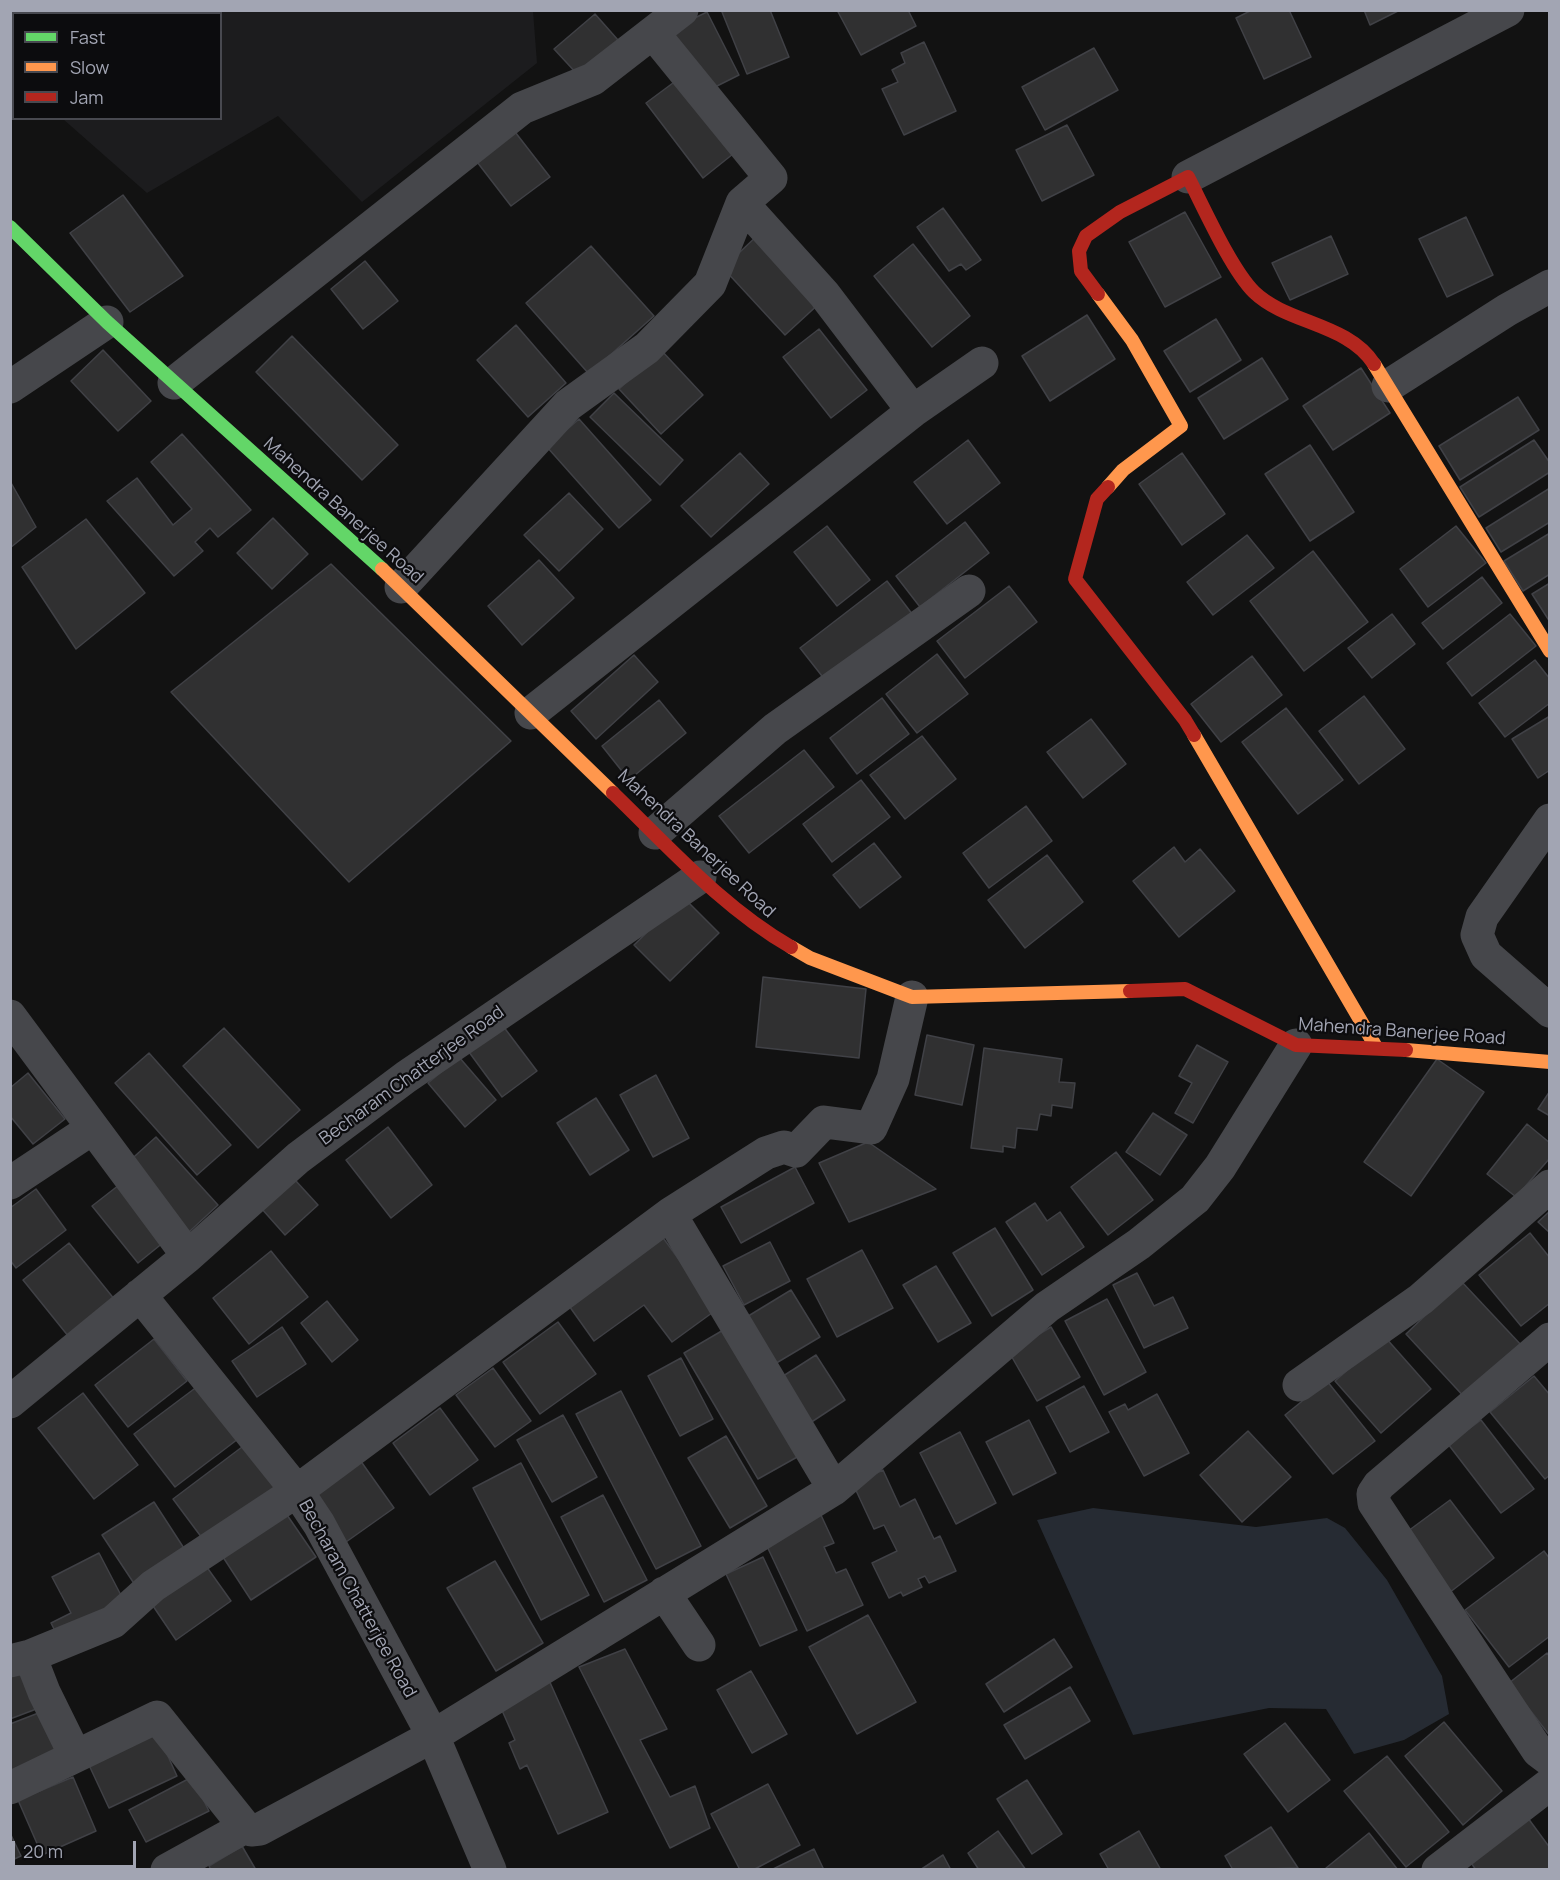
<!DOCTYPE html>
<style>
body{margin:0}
#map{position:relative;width:1560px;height:1880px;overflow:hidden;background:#121212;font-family:Manrope,sans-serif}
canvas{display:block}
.frame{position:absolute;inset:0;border:12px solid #a2a5b3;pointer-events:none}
.legend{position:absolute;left:12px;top:12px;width:210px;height:108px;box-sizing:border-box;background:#0c0c0e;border:2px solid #484950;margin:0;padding:8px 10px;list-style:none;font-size:18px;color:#a2a5b3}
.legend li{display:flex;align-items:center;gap:12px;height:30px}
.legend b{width:30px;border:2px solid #484950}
.scale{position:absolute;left:12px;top:1841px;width:124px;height:27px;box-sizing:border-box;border:3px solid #a2a5b3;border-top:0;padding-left:8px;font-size:18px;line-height:21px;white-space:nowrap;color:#a2a5b3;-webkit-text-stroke:4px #0c0c0e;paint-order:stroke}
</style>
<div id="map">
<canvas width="1560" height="1880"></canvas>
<div class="frame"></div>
<ul class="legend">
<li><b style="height:8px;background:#63d668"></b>Fast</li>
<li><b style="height:8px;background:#ff974d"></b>Slow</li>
<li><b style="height:8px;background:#b3261e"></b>Jam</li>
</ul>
<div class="scale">20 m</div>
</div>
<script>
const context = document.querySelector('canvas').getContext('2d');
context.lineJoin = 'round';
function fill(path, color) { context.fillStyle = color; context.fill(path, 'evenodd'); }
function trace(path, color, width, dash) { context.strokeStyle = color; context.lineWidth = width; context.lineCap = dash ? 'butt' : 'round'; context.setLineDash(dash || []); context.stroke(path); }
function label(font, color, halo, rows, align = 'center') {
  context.font = font + ' Manrope,sans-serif'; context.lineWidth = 4.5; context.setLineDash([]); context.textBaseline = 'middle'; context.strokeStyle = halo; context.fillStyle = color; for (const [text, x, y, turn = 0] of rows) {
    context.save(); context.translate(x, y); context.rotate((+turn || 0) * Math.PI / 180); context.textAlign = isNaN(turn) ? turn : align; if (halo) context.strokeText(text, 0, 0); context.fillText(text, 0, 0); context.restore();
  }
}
const built = new Path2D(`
 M10,11h523l4,52 -175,139 -84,-86 -131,77 -84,-74 157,-1v-104h-206l-1,63 -3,-3z`);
const water = new Path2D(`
 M1093,1508l163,19 71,-9 18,10 42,52 55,96 7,38 -45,26 -50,14 -28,-45 -57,-1 -136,27 -96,-215z`);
const building = new Path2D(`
 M726,10h44l19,47 -42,17 -25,-62z
 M837,10h71l8,16 -55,29z
 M1252,10h37l22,47 -47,22 -28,-61z
 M1364,10h36l-30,15z
 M707,12l32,63 -36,18 -33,-63z
 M595,14l23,26 -40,35 -24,-26z
 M924,42l32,69 -52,24 -22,-46 16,-7 -6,-12 13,-7 -4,-10z
 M1094,48l24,42 -73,40 -23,-43z
 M681,77l57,73 -35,28 -57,-75z
 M1067,125l27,50 -52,26 -26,-51z
 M512,128l38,49 -39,29 -37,-48z
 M123,195l60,81 -53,36 -60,-79z
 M943,208l38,52 -15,10 -5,-6 -12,7 -32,-44z
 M1185,212l36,65 -56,30 -36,-65z
 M1466,217l27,58 -46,22 -28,-58z
 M759,234l63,67 -37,34 -62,-67z
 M1331,236l17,38 -58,26 -18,-37z
 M913,244l57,72 -38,31 -58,-71z
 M591,246l63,70 -65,58 -63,-71z
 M365,261l33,40 -35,28 -32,-40z
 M1087,315l28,44 -65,42 -28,-45z
 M1216,319l25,41 -51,32 -26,-41z
 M516,325l50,58 -38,34 -51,-57z
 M819,329l48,61 -36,28 -48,-61z
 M292,336l106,109 -36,35 -106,-108z
 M103,350l48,51 -33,30 -47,-50z
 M661,350l42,45 -42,39 -42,-45z
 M1262,358l26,41 -64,40 -26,-41z
 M1361,368l29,45 -57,37 -30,-44z
 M614,393l69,67 -23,25 -70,-68z
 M1518,397l21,33 -79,50 -21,-34z
 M579,419l72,81 -32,28 -72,-81z
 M182,434l69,76 -33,27 -8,-9 -15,14 8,9 -29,25 -67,-75 30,-23 36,47 19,-16 -41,-47z
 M968,440l32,43 -53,41 -33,-42z
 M1534,440l16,23v9l-71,45 -19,-30z
 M1310,445l44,67 -44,29 -45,-67z
 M740,453l29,31 -58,53 -30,-31z
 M1182,453l43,61 -43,31 -43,-61z
 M10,481l26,46 -26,21z
 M1550,488v34l-49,30 -15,-24z
 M569,493l34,36 -44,42 -35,-36z
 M273,518l35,36 -36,35 -35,-36z
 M86,519l59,74 -69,56 -54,-82z
 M965,522l24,31 -69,54 -24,-31z
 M827,526l43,54 -33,26 -43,-54z
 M1456,526l30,37 -58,44 -28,-38z
 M1550,533v41l-27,17 -19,-30z
 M1247,535l27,33 -61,47 -26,-33z
 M1313,551l55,71 -64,49 -54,-70z
 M539,560l35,38 -52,47 -34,-39z
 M331,564l180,177 -162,141 -178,-190z
 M1482,577l20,26 -59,46 -21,-26z
 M887,581l29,38 -87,66 -29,-37z
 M1550,583v39l-18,-28z
 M1009,586l28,36 -72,56 -28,-37z
 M1392,614l23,30 -43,34 -24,-30z
 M1510,614l26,32 -64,50 -25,-33z
 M937,654l31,40 -51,39 -31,-39z
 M634,655l24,27 -62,57 -25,-28z
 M1252,656l30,39 -61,47 -30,-38z
 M1535,660l15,19v24l-45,34 -26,-34z
 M1364,696l41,53 -46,35 -40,-53z
 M882,698l27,36 -52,40 -27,-36z
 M659,700l27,33 -57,47 -27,-34z
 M1286,708l57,72 -45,34 -56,-72z
 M1550,716v54l-12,8 -26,-39z
 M1091,719l35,45 -43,34 -36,-46z
 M922,736l34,43 -51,40 -35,-44z
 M804,750l30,37 -85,66 -30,-37z
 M861,780l29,37 -58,45 -29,-38z
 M1026,806l26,35 -63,47 -26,-35z
 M874,843l27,34 -41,31 -27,-33z
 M1174,847l11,15 15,-13 35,42 -56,46 -46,-56z
 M1047,855l36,47 -58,46 -37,-48z
 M683,897l36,36 -49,48 -36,-36z
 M763,977l103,12 -7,69 -103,-11z
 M500,1022l37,49 -35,26 -36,-49z
 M224,1028l76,82 -42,38 -75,-82z
 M927,1035l47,10 -12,60 -47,-10z
 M1197,1045l31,17 -35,61 -18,-10 17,-30 -13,-7z
 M984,1048l78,11 -3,23 16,1 -3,25 -20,-3 -1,11 -11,-2 -3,16 -20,-2 -2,20 -12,-2v6l-32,-4z
 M149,1053l82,92 -34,30 -82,-92z
 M459,1057l37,43 -31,27 -37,-44z
 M1437,1059l47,33 -73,104 -47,-34z
 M28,1073l37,46 -32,25 -23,-28v-28z
 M656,1075l33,63 -36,19 -33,-62z
 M1550,1091v25l-12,-7z
 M596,1098l33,52 -39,25 -33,-52z
 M1153,1113l34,22 -27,40 -34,-23z
 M1527,1124l23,19v15l-34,39 -29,-23z
 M388,1127l44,58 -41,33 -45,-58z
 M156,1137l62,68 -29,27 -63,-68z
 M868,1142l68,47 -87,33 -30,-59z
 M1116,1152l37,48 -45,35 -37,-48z
 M795,1167l19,36 -73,40 -20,-36z
 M285,1169l33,36 -33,30 -32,-36z
 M119,1185l45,57 -26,21 -46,-57z
 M36,1189l30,41 -50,38 -6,-8v-52z
 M1035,1203l12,18 13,-9 24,35 -42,28 -36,-53z
 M1550,1211v22l-12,-11z
 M995,1228l38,62 -41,26 -39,-63z
 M1530,1233l20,25v45l-29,23 -42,-51z
 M661,1235l55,75 -44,32 -28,-37 -50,36 -27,-38z
 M770,1242l20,39 -46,24 -21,-39z
 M69,1243l50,62 -46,37 -50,-62z
 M862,1250l31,58 -56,29 -30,-58z
 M271,1251l37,46 -59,47 -36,-46z
 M936,1266l35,57 -33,19 -35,-57z
 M1137,1273l17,33 19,-9 15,31 -44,20 -31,-63z
 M1461,1281l62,66 -56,53 -61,-66z
 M791,1290l29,47 -47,28 -28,-47z
 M1107,1299l39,73 -42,23 -39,-74z
 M327,1301l31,39 -26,22 -31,-39z
 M558,1322l38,52 -56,40 -37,-52z
 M282,1327l24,37 -49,33 -25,-36z
 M1051,1327l29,50 -43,24 -28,-49z
 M725,1329l74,127 -41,23 -74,-126z
 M1385,1337l46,52 -50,44 -46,-52z
 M154,1339l33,42 -59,46 -33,-42z
 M816,1355l29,45 -35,23 -30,-45z
 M681,1358l32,61 -33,17 -32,-60z
 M493,1368l38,53 -36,26 -39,-52z
 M1534,1376l16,19v80l-5,4 -55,-67z
 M1327,1381l48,60 -42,33 -48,-59z
 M198,1386l40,53 -63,48 -41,-53z
 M1084,1386l25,46 -39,20 -24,-45z
 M621,1391l80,155 -45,23 -80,-155z
 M83,1393l55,72 -44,34 -56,-71z
 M1157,1394l32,59 -45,23 -35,-64 16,-8 3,6z
 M440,1408l38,52 -48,35 -37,-52z
 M563,1415l34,62 -45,25 -35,-62z
 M1029,1420l27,53 -43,22 -27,-53z
 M1481,1420l53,69 -33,24 -53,-69z
 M1248,1431l43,46 -49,45 -42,-47z
 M960,1432l36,71 -40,21 -36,-71z
 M726,1436l41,70 -37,22 -42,-70z
 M246,1444l32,43 -73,55 -32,-43z
 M360,1460l34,48 -48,34 -35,-47z
 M521,1463l68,132 -48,25 -68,-132z
 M883,1470l17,37 15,-8 19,40 6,-3 16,35 -27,12 -4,-7 -7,3 4,8 -19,9 -2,-4 -12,6 -17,-35 25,-12 -13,-26 -10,4 -21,-45z
 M603,1495l44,85 -43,22 -43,-85z
 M1450,1500l44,58 -45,35 -45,-59z
 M154,1502l35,54 -52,32 -35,-53z
 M285,1512l31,45 -65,43 -30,-46z
 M820,1513l14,30 -10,4 12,26 10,-4 17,36 -56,26 -43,-91z
 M1544,1551l6,8v77l-41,31 -44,-57z
 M99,1553l26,50 -67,34 -7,-14 20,-10 -19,-36z
 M763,1557l34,73 -37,16 -34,-72z
 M495,1561l48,82 -47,28 -49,-83z
 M206,1566l25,35 -55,39 -25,-37z
 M868,1615l48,87 -59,32 -48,-87z
 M1054,1639l18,28 -68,45 -18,-28z
 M625,1649l42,80 -27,11 30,57 25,-11 15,42 -40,20 -91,-181z
 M1547,1653l3,4v79l-41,-53z
 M540,1660l68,152 -50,22 -31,-69 -7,4 -11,-26 6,-3 -25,-57z
 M22,1665l17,43 -29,11v-50z
 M751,1671l36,63 -35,19 -35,-63z
 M1070,1687l20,34 -65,38 -21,-34z
 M41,1712l18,44 -49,20v-52z
 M1444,1722l58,69 -39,34 -58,-69z
 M1285,1723l45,57 -42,32 -44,-58z
 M157,1732l20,44 -68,32 -21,-45z
 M1387,1756l62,76 -43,35 -62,-76z
 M73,1777l23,54 -54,24 -24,-55z
 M192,1777l17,34 -63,31 -17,-32z
 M1027,1780l35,54 -30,20 -35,-55z
 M768,1784l32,61 -47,25h-13l-29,-56z
 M1525,1814l25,34v22h-74l-9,-13z
 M1271,1827l27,41 -65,2 -8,-14z
 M998,1831l28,39h-47l-11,-17z
 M1139,1831l22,39h-52l-9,-16z
 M10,1833l11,23 -11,5z
 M1369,1833l29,37h-71l-1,-2z
 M242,1846l14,24h-45l-2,-4z
 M814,1849l10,21h-53z
 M943,1855l8,15h-31z`);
const street = new Path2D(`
 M1188,177l320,-167
 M742,203l82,91 89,117
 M174,383l348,-275 71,-29 89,-69
 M1388,386l119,-76 43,-24
 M10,387l97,-65
 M401,587l167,-182 79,-57 63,-64 32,-81 29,-25 -118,-145
 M531,713l382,-302 69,-48
 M1550,820l-68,97 -5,18 9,20 64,56
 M655,833l120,-104 194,-138
 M10,1016l178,240
 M10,1183l83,-55
 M670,1214l96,-61 18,-6 12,4 28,-29 47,6 22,-49 19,-82
 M140,1295l157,196 22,33 114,212 57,134
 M1550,1339l-171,146 -6,9 1,9 164,248 12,9
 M1299,1385l122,-86 129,-113
 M10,1402l178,-146 110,-98 108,-81 294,-200
 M664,1593l35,52
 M30,1656l83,-34 40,-36 144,-95 373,-277 164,275
 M10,1661l20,-5 14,36 31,63
 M10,1788l147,-71 88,110 6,3 9,-1 173,-93 401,-247 213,-182 92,-63 56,-45 25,-32 76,-122
 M167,1870l78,-43
 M1438,1870l112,-86`);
const fast = new Path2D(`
 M10,227l97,95 275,247`);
const slow = new Path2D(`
 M1098,294l34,46 49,86 -58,44 -15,17
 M1374,364l176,287
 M382,569l231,224
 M1194,735l182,312
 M791,947l19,11 102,39 218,-6
 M1406,1050l144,12`);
const jam = new Path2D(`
 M1098,294l-17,-23 -2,-20 7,-15 34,-24 68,-35c16,31 43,92 66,115 33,32 94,31 120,72
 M1108,487l-11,12 -22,80 110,141 9,15
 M613,793c56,54 110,115 178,154
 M1130,991l55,-2 111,56 110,5`);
const streetNames = [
 ["Mahendra Banerjee Road",343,511,42],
 ["Mahendra Banerjee Road",696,844,43],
 ["Mahendra Banerjee Road",1402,1032,4],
 ["Becharam Chatterjee Road",412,1076,-36],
 ["Becharam Chatterjee Road",357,1599,61]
];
fill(built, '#1c1c1e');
fill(water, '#262b33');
fill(building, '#303031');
trace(building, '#404146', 1.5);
trace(street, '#46474b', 33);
trace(fast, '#63d668', 14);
trace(slow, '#ff974d', 14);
trace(jam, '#b3261e', 14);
label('18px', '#a2a5b3', '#0c0c0e', streetNames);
</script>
